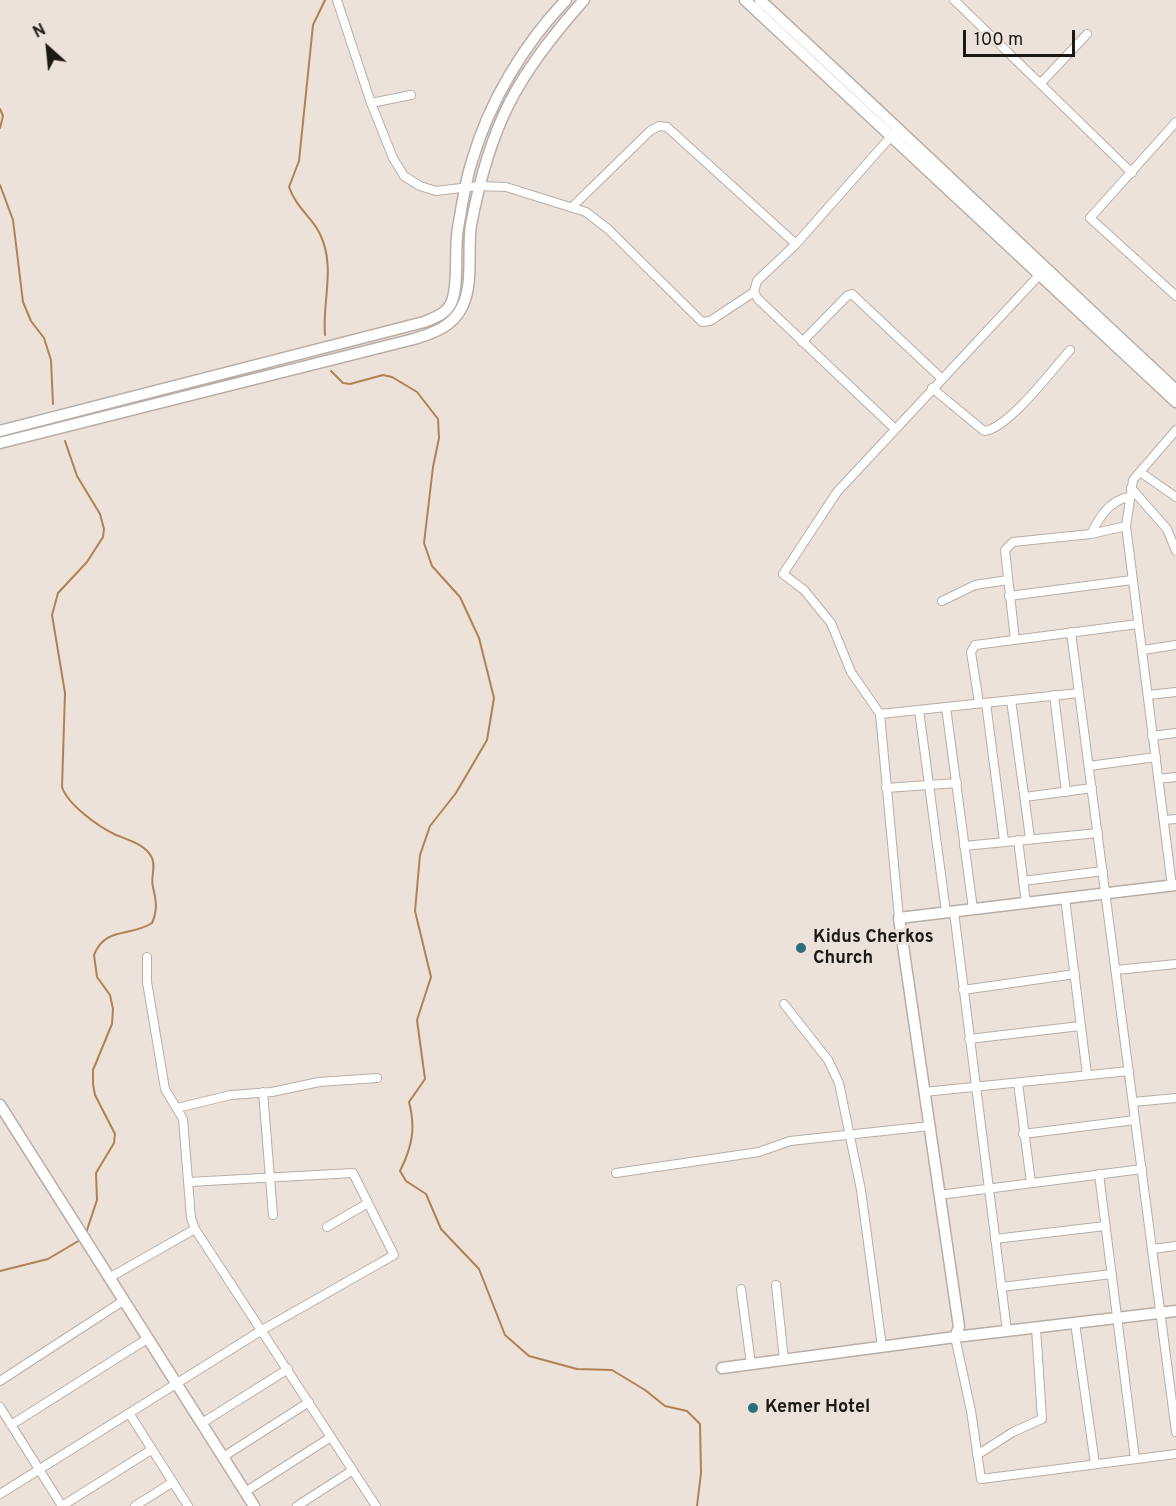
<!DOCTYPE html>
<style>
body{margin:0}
#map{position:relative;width:1176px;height:1506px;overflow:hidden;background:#ece2d9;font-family:Overpass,sans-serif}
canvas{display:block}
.north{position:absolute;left:18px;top:18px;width:60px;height:60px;-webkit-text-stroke:4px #ece2d9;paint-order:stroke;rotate:333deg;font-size:16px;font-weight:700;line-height:24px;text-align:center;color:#1c1915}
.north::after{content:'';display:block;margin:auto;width:21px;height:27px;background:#1c1915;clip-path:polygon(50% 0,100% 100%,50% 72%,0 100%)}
.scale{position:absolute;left:963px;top:30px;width:112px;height:27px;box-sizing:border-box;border:3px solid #1c1915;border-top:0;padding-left:8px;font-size:18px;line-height:21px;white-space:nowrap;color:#1c1915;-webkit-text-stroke:4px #ece2d9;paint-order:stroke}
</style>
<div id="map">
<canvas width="1176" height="1506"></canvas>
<div class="north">N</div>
<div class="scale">100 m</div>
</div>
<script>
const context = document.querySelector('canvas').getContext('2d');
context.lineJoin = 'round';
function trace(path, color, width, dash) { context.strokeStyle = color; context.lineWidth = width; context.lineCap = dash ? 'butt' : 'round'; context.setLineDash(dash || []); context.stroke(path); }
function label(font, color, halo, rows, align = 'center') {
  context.font = font + ' Overpass,sans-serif'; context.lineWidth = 6; context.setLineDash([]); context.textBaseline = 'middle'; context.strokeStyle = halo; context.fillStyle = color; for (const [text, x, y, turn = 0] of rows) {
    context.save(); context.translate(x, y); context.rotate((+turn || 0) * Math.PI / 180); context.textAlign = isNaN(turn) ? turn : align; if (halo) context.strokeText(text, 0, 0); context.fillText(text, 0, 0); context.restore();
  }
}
const stream = new Path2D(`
 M325,0l-12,25 -14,136 -10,26c8,22 22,29 31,47 16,33 2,67 5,101
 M0,109l3,7 -3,12
 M0,185l13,35 10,82 8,19 13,17 7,22 2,44
 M331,371l12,12 7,1 33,-9 9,2 25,15 21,27 1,19 -6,29 -9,76 8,23 28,31 19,41 15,60 -7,42 -31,53 -26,33 -10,29 -5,56 16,66 -14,43 8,59 -16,23c7,26 3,45 -9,69l6,10 20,13 15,35 38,40 26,66 24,21 48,13 35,1 33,20 20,16 22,5 13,13 1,49 -4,33
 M65,441l12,35 23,38 4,15 -1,8 -16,25 -29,31 -6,22 13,78 -3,94c6,18 37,40 54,48 12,5 28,9 35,21 6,10 -1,21 2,31 3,13 5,23 -1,36 -21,14 -47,3 -58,32l3,22 13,18 3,14 -1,15 -19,46v14l2,11 20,39 -1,9 -18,30 1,27 -11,33
 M0,1271l48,-12 32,-19`);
const minor = new Path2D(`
 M337,0l34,103 22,55 11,18 16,10 16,5 42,-5 28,1 80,25 22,17 94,93 8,-1 44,-29
 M954,0l178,173
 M1041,83l46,-49
 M371,103l40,-8
 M1176,122l-86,96 86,78
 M894,133l-98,111 -39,37 -3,11 4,7 137,130
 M572,207l78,-76 9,-5 8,1 129,117
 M802,342l45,-46 5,-2 89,84
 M932,388l52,43c24,-2 69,-62 86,-81
 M1140,472l36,25
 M1131,488l36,41 9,22
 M1091,534c8,-16 18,-33 37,-37
 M1009,596l123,-16
 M942,601l33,-16 33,-5
 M1071,632l105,800
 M1015,640l-10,-90 8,-8 78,-8 35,-8
 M1143,650l33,-5
 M1054,695l12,97
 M1148,695l28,-3
 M1011,700l19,138
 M979,703l-8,-51 4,-7 163,-21
 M986,703l18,138
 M946,707l27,202
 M919,710l27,202
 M880,714l199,-21
 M1152,736l24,-3
 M1089,766l67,-9
 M1158,779l18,-2
 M886,788l71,-5
 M1025,797l67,-9
 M1164,820l12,-1
 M1018,840l8,63
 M964,846l134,-13
 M1023,881l80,-10
 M1172,886l-46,-360 7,-46 43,-50
 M1065,898l22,177
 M954,912l53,419
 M899,918l-19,-204 -29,-42 -20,-49 -27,-33 -21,-16 54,-82 206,-221
 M147,957v25l18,107 18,30 8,99 4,11 181,277
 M1116,970l60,-6
 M963,990l112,-16
 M784,1004l44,56 11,23 22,107 21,157
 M969,1039l111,-13
 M1018,1083l13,100
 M263,1092l10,123
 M924,1092l205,-21
 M1133,1102l43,-4
 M177,1108l54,-13 41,-3 47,-10 58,-4
 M1023,1134l112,-14
 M616,1173l143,-21 31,-11 140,-15
 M1099,1174l36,285
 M939,1195l203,-26
 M327,1227l41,-24
 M995,1239l110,-13
 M1152,1249l24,-3
 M109,1278l86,-49
 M776,1285l8,75
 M1001,1287l111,-13
 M741,1289l10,75
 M1075,1323l20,141
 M955,1337l16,74 10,68 195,-25
 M0,1381l123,-80
 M0,1407l62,99
 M129,1413l59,93
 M202,1423l86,-54
 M11,1425l136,-86
 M977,1455l36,-23 29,-13 -6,-91
 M223,1457l86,-55
 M245,1492l86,-55
 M0,1494l262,-164 132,-75 -41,-82 -164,9
 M62,1506l89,-56
 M135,1506l38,-24
 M297,1506l56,-36`);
const tertiary = new Path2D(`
 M745,0l431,402
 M760,0c140,129 277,261 416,390
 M0,431l424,-109c12,-5 23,-8 28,-21 7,-19 2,-51 6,-73 4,-22 7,-46 14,-67 17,-59 52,-117 94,-161
 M0,443l414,-104c20,-6 39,-13 48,-32 12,-24 5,-56 9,-82 19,-100 45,-149 113,-225
 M0,1105l254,401
 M955,1337l4,-10 -60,-409 277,-33
 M722,1368l233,-31 221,-26`);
const markers = [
 [801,948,6,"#2a6d7f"],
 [753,1408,6,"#2a6d7f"]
];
const poiNames = [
 ["Kidus Cherkos",813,938],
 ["Church",813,959],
 ["Kemer Hotel",765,1408]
];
trace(stream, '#b18153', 2);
trace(minor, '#b8aea6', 10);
trace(tertiary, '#b8aea6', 13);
trace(minor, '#fff', 8);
trace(tertiary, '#fff', 10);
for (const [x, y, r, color] of markers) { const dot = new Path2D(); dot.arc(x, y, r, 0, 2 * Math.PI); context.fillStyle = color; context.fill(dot); trace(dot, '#ece2d9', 2); }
label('bold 18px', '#1c1915', '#ece2d9', poiNames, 'left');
</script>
